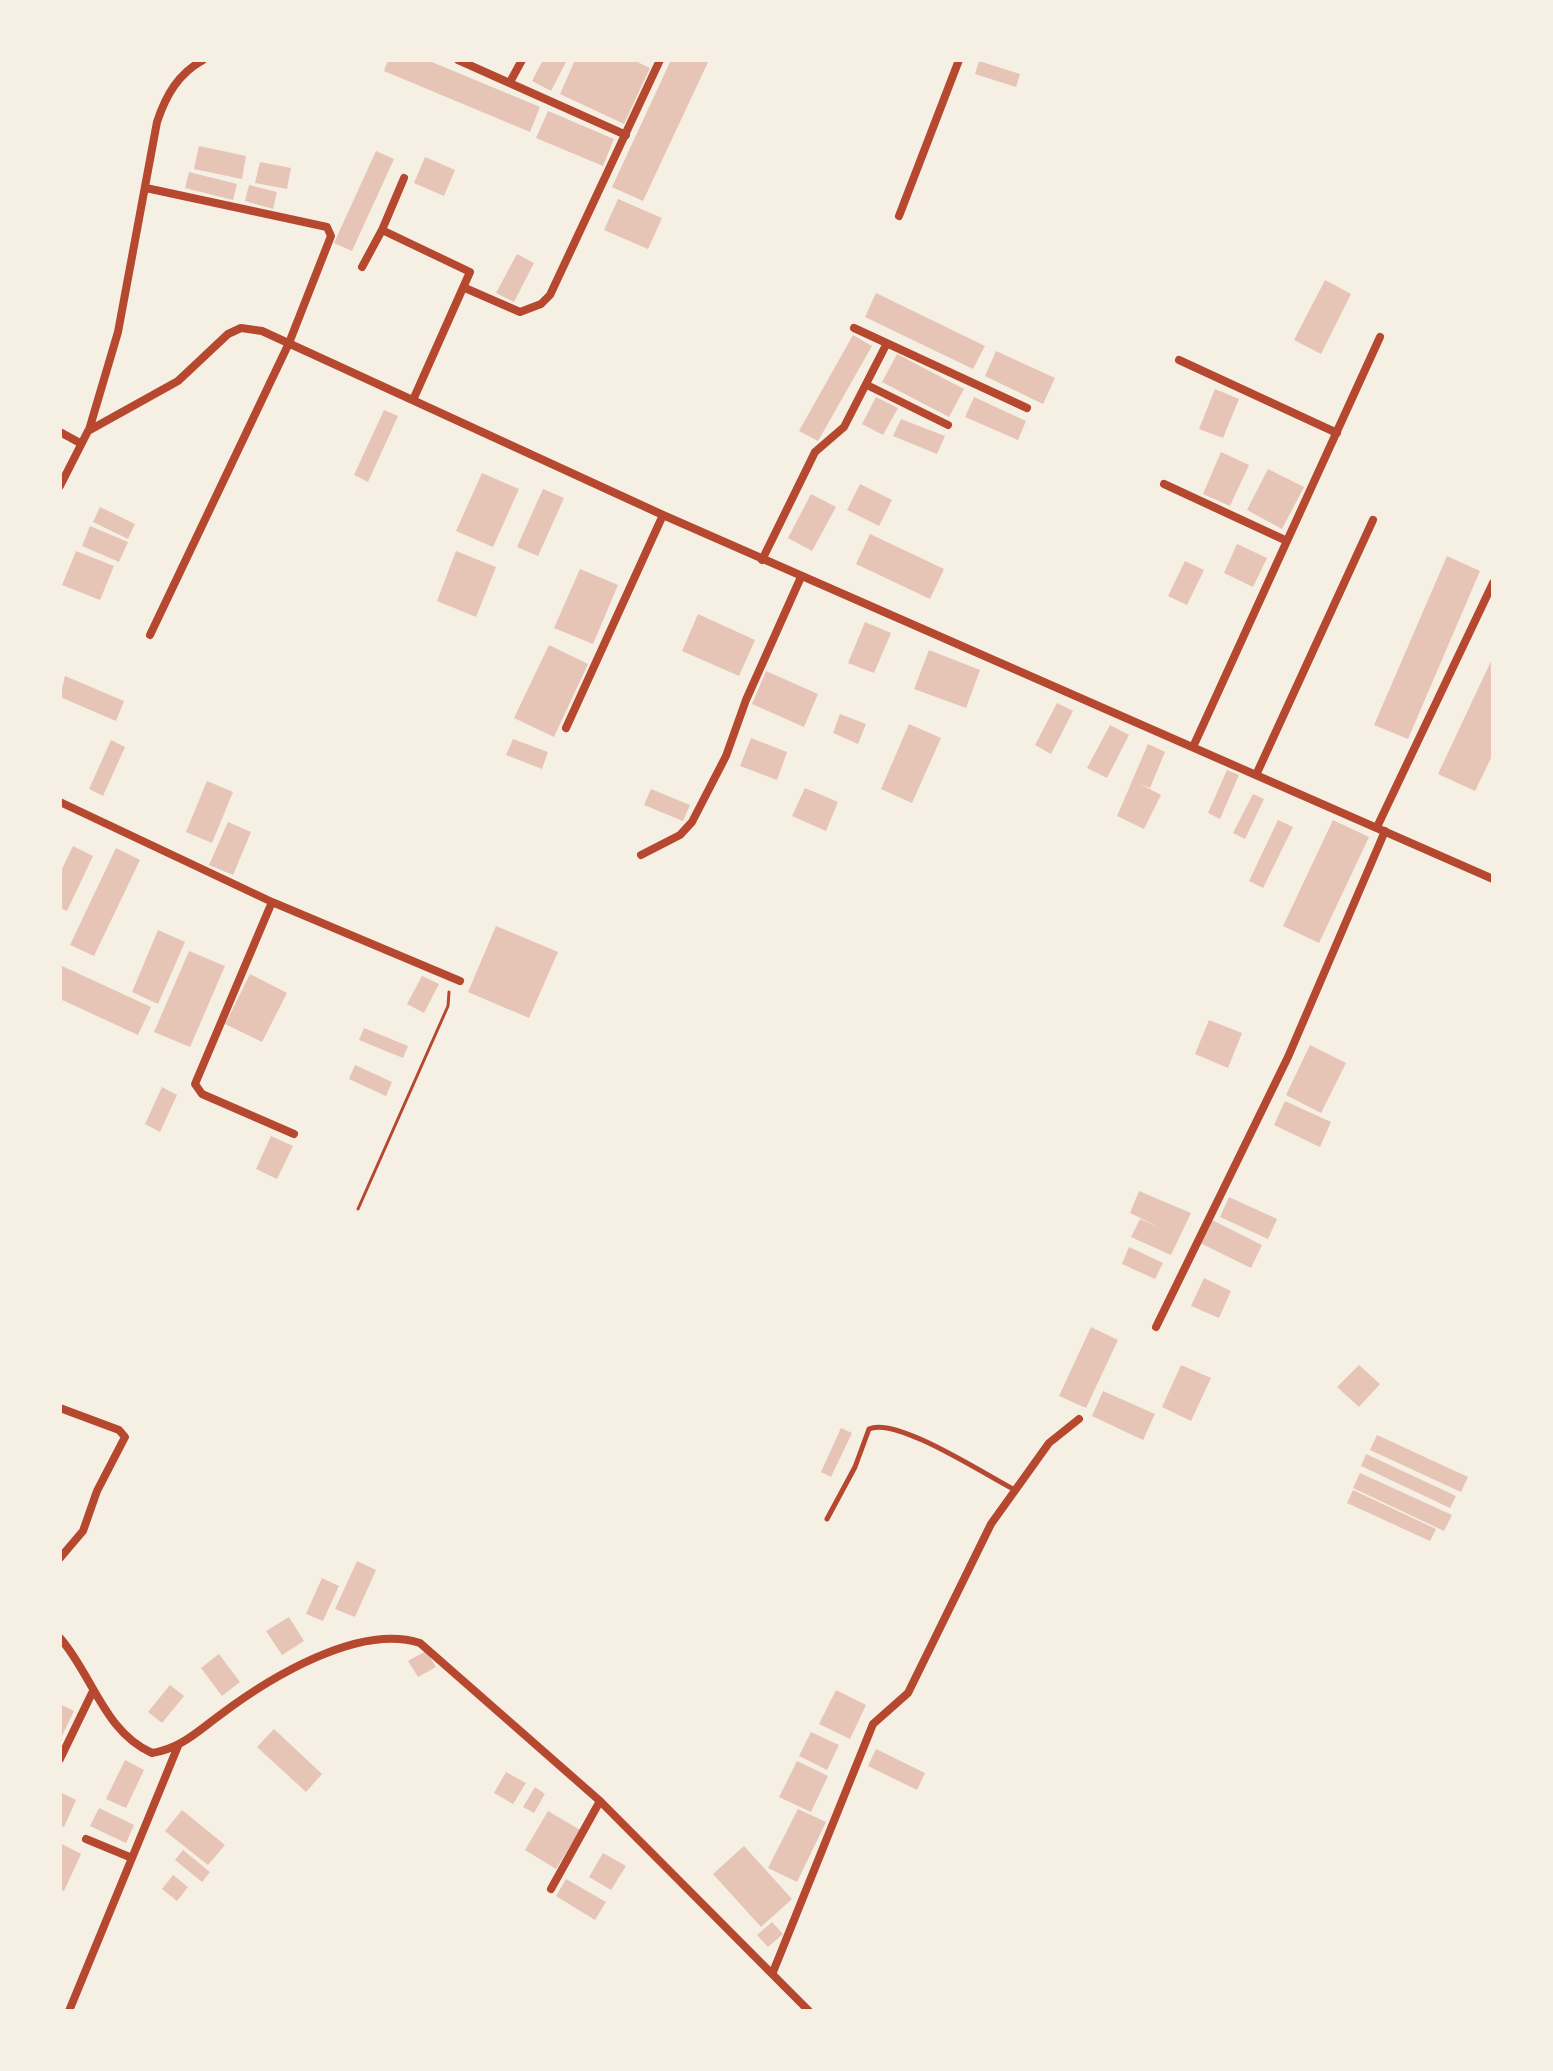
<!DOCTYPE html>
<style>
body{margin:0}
#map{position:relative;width:1553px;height:2071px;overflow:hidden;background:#f6efe4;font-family:Helvetica,sans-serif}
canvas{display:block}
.frame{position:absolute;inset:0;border:62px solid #f6efe4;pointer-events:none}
</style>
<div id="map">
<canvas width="1553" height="2071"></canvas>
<div class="frame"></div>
</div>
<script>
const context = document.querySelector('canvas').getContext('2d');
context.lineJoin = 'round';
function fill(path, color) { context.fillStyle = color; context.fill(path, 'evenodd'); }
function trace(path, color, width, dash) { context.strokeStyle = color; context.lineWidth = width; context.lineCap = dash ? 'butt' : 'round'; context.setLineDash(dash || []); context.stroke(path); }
const building = new Path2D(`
 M388,60h39l113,47 -10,25 -146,-61z
 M543,60h24l-16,31 -19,-10z
 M575,60h58l17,8 -26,56 -64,-30z
 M671,60h38l-66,141 -31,-14z
 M979,61l41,13 -4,13 -41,-13z
 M548,111l66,28 -11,27 -67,-28z
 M199,146l47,10 -4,23 -48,-10z
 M376,151l18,8 -42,92 -18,-8z
 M425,157l30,13 -11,26 -30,-13z
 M260,162l31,6 -4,21 -32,-6z
 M189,172l48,12 -4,16 -48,-12z
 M249,185l28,7 -4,17 -28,-8z
 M618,199l44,19 -14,31 -44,-19z
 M517,254l17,9 -20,39 -18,-9z
 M1325,280l26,14 -30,60 -27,-14z
 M876,293l109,53 -12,23 -108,-52z
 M853,335l19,11 -54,95 -19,-10z
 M996,351l59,27 -12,26 -58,-28z
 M897,354l67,35 -15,28 -67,-35z
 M1215,389l24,10 -16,39 -24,-9z
 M876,397l22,11 -15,27 -21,-11z
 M974,397l52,24 -8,19 -53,-23z
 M384,410l14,6 -30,66 -14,-7z
 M901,419l44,17 -8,18 -44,-18z
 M1221,452l28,13 -19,41 -27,-12z
 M1268,469l36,18 -22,42 -35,-19z
 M482,473l37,16 -26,58 -37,-16z
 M860,484l32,16 -13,26 -32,-16z
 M543,489l21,9 -26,58 -21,-9z
 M811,494l25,13 -24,44 -24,-13z
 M100,507l35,17 -7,15 -35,-17z
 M90,526l38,16 -9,20 -37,-16z
 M870,534l74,35 -14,30 -74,-35z
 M1237,544l30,14 -14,29 -29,-14z
 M76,551l38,15 -14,34 -38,-15z
 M456,551l40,16 -20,50 -39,-16z
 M1447,556l33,15 -72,168 -34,-14z
 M1185,561l19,9 -17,35 -19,-9z
 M580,569l38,16 -25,59 -39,-16z
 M698,614l57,26 -16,36 -57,-25z
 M865,622l26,11 -17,40 -26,-10z
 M549,645l39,19 -34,73 -40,-19z
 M929,650l51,20 -14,38 -52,-19z
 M1493,657v97l-18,37 -37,-17z
 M766,671l52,23 -14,33 -52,-23z
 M65,676l59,25 -8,20 -56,-24z
 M1057,703l16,8 -22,43 -16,-9z
 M840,714l26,10 -8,20 -25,-11z
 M909,724l32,14 -29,65 -31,-14z
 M1110,725l19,10 -22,43 -20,-10z
 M751,738l36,14 -10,28 -37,-14z
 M513,739l35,13 -6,17 -36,-14z
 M111,740l14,7 -22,49 -14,-7z
 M1148,744l17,8 -15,36 -10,-4 21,11 -17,34 -27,-13z
 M1227,770l12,5 -19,44 -12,-6z
 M207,781l26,11 -21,51 -26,-11z
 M805,788l33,14 -12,29 -34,-15z
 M651,789l39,16 -7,16 -39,-16z
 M1253,794l11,5 -19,40 -12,-6z
 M1278,820l15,7 -30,61 -14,-7z
 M1333,820l36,17 -50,106 -36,-17z
 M228,822l23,10 -18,43 -24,-10z
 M73,846l20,10 -26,55 -7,-3v-35z
 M116,848l24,12 -46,96 -24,-11z
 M496,926l62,26 -29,66 -61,-26z
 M158,930l27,12 -27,62 -26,-12z
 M189,951l36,15 -35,81 -36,-15z
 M62,966l89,41 -13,28 -78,-36z
 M250,974l37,19 -25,49 -37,-18z
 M422,976l17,8 -15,29 -17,-9z
 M1209,1020l33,13 -14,35 -33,-14z
 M364,1028l44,18 -5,12 -44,-18z
 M1310,1045l36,18 -25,50 -35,-18z
 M355,1065l37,17 -6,14 -37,-17z
 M162,1087l15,8 -17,37 -15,-8z
 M1285,1101l46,21 -11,25 -46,-22z
 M271,1136l22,10 -16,33 -21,-10z
 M1139,1191l52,22 -20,42 -40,-18 9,-18 19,8 -29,-14z
 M1229,1197l48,22 -9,20 -48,-22z
 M1212,1220l50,25 -11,23 -51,-25z
 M1129,1247l34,16 -8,16 -33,-15z
 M1204,1278l27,13 -12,27 -28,-12z
 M1091,1327l27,13 -32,68 -27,-12z
 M1181,1365l30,13 -20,43 -29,-14z
 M1359,1365l21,19 -21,23 -22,-20z
 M1103,1391l52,23 -12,26 -51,-24z
 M841,1428l11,5 -21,44 -10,-5z
 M1377,1435l91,42 -7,15 -91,-42z
 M1366,1454l90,42 -6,12 -89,-42z
 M1360,1473l92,42 -8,16 -91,-43z
 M1353,1490l83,39 -6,12 -83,-38z
 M357,1561l19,9 -21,47 -20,-8z
 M322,1578l17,8 -16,35 -17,-7z
 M289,1617l15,24 -22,14 -16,-24z
 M426,1651l10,16 -18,10 -10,-16z
 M219,1654l21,28 -18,14 -21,-28z
 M170,1685l14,11 -22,27 -14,-11z
 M836,1690l30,15 -16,34 -31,-15z
 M60,1704l14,7 -14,29z
 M274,1729l48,45 -16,18 -49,-45z
 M811,1732l28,13 -12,25 -28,-14z
 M876,1749l49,24 -8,17 -49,-24z
 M125,1760l19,10 -18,38 -20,-9z
 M797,1761l31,15 -17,36 -32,-15z
 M506,1772l20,11 -13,21 -19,-11z
 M535,1787l10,7 -11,19 -11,-6z
 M60,1792l16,8 -12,27 -4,-2z
 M99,1808l35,17 -8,18 -36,-17z
 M798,1809l28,13 -29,60 -29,-14z
 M182,1810l43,35 -17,20 -43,-34z
 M548,1811l32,19 -24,39 -31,-19z
 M62,1844l19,10 -17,37 -4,-2z
 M744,1846l48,53 -31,28 -48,-53z
 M183,1850l27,22 -8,10 -27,-22z
 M603,1853l23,13 -15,24 -22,-13z
 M173,1875l15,12 -11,14 -15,-12z
 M566,1879l40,23 -11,18 -39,-24z
 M772,1922l11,12 -15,13 -11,-12z`);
const path = new Path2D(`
 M358,1209l90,-203 1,-14`);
const service = new Path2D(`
 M827,1519l28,-52 14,-38c27,-13 118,47 146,61`);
const minor = new Path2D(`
 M458,60l168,75
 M510,82l12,-22
 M146,188l181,39 4,9 -42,107 -139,292
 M899,216l60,-156
 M382,230l22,-52
 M362,267l20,-37 88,42 -57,128
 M465,288l55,24 21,-8 9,-9 110,-235
 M854,328l173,80
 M1179,360l158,73
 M867,385l81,40
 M89,430l29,-98 39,-210c9,-27 21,-48 46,-62
 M60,432l20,11
 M1164,484l123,57
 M60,486l28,-55 90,-50 50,-47 13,-6 21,3 401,184 830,364
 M762,560l53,-108 29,-25 43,-84
 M566,728l97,-213
 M1193,747l187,-410
 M1256,775l117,-255
 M60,802l212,100 188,79
 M1377,827l116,-244
 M641,855l39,-20 12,-13 34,-66 20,-56 55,-123
 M272,902l-77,182 7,10 92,40
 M1156,1327l132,-270 97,-226
 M60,1408l59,22 6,7 -28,54 -14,40 -23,27
 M60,1638c32,36 44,94 92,115 28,-4 46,-22 68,-38 49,-37 139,-92 200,-72l180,158 209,210
 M60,1759l32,-66
 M86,1839l46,19 46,-112
 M551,1889l49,-88
 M773,1972l100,-248 35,-31 83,-169 58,-81 30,-24
 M69,2011l63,-153`);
fill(building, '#e6c5b7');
trace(path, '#b5482f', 3);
trace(service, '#b5482f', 5);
trace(minor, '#b5482f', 8);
</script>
